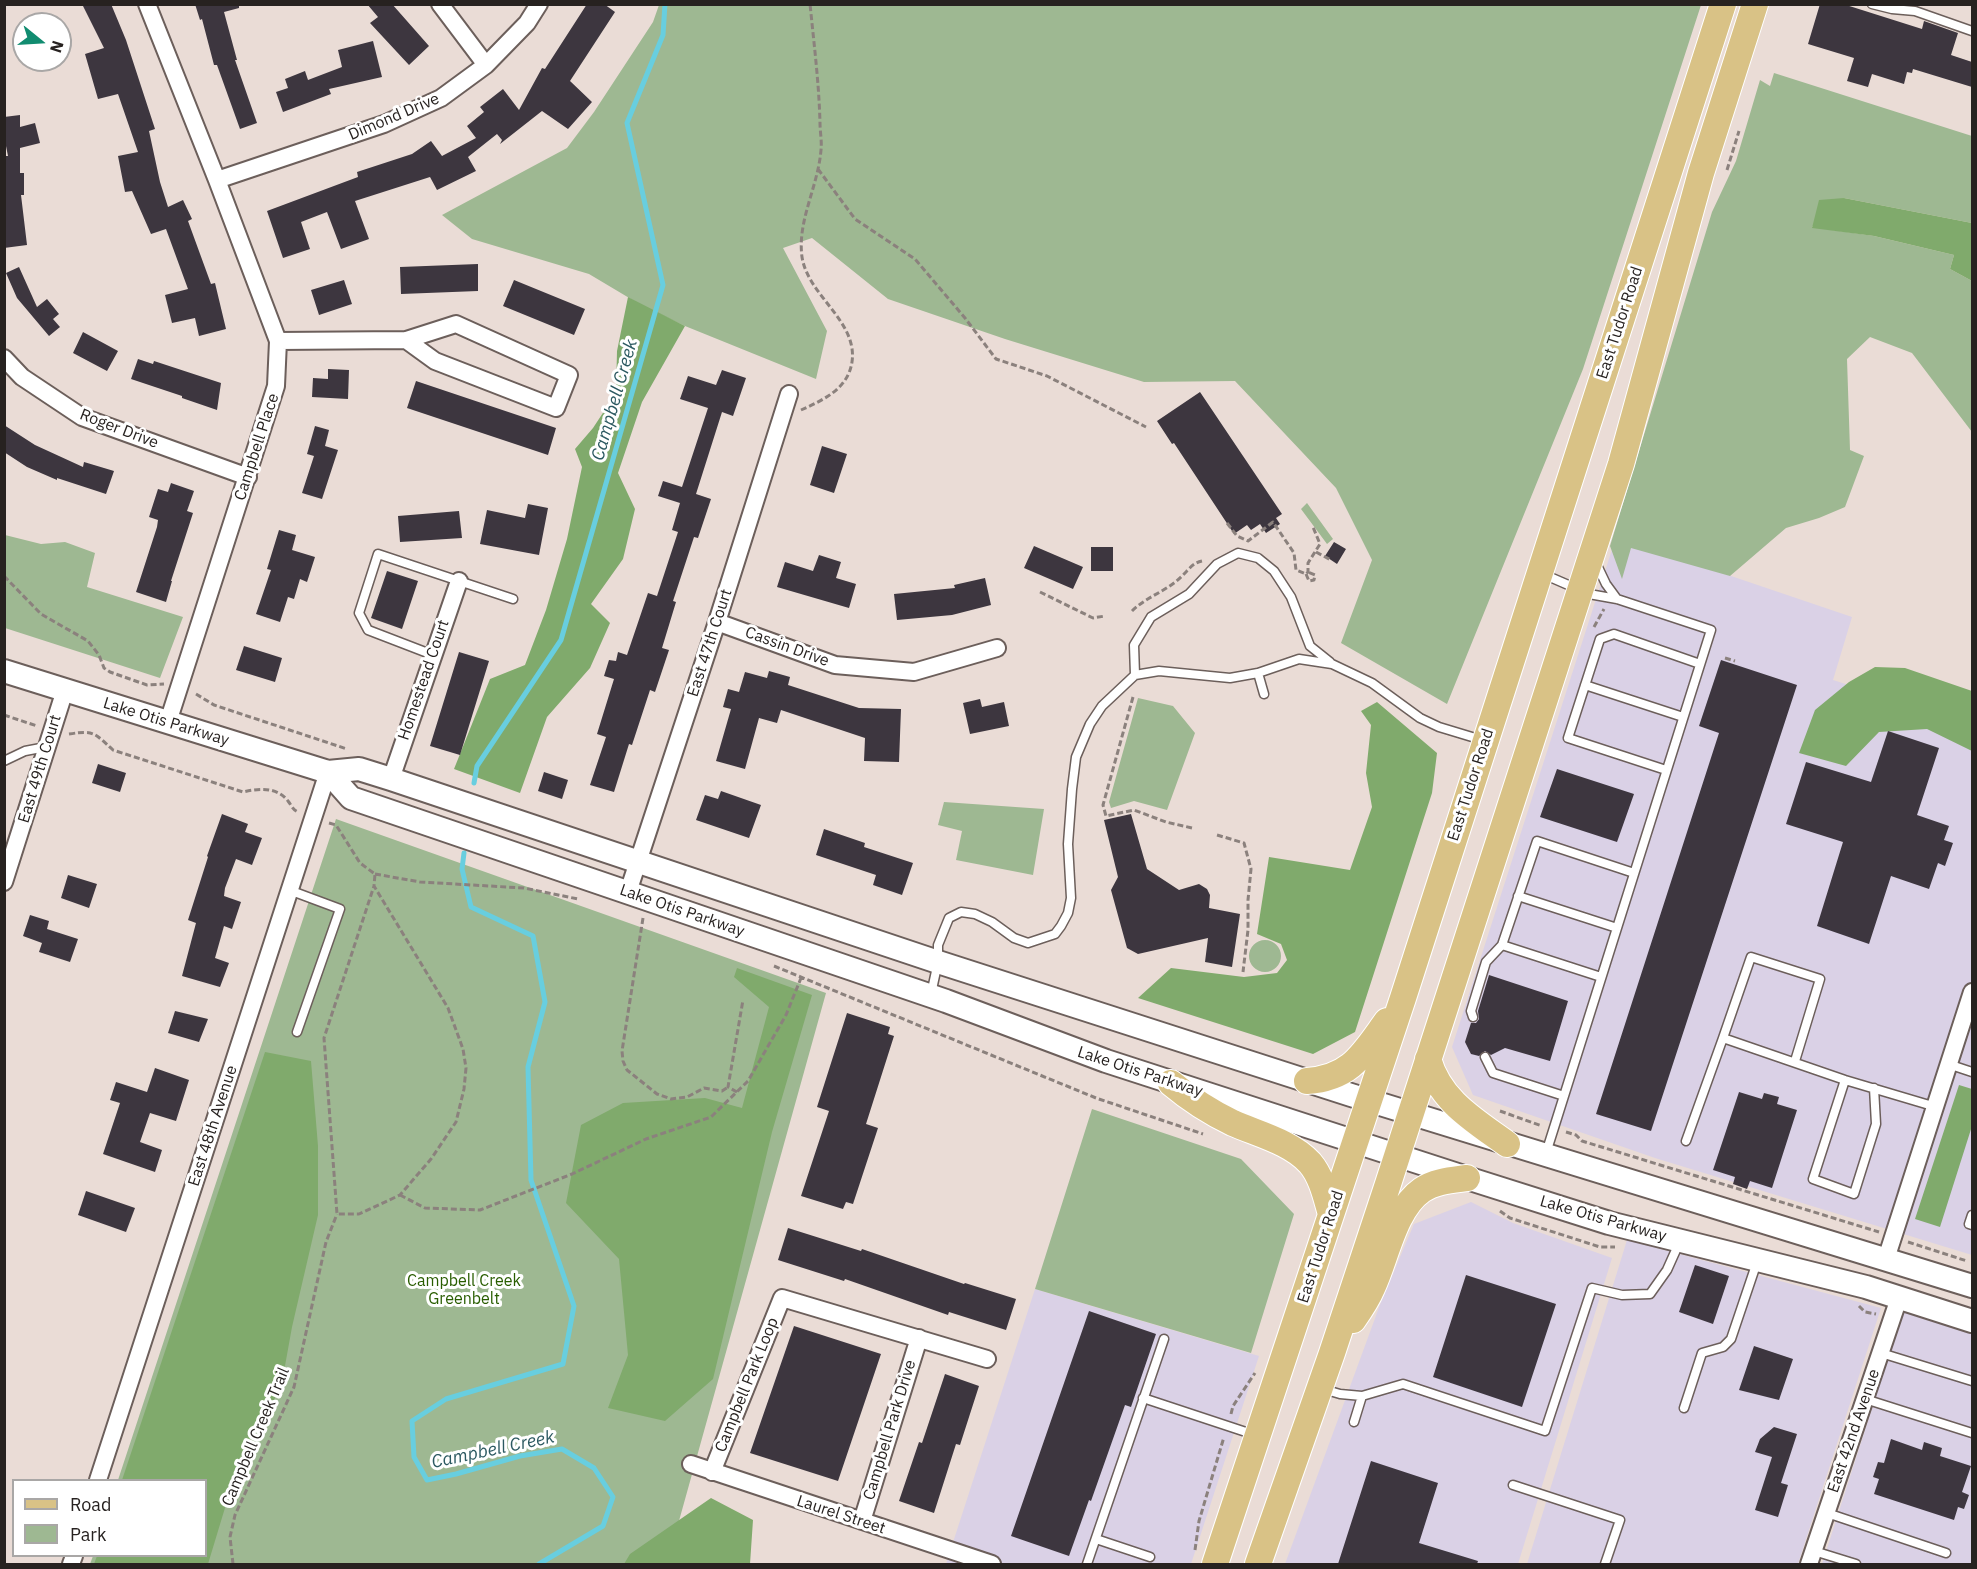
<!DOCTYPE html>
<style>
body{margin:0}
#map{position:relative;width:1977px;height:1569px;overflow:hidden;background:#eadcd6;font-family:"IBM Plex Sans",sans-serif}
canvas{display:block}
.frame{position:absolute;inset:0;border:6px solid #272220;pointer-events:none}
.legend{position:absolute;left:12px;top:1479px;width:195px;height:78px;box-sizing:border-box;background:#fff;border:2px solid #a9a7a6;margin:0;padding:8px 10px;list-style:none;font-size:18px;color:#272220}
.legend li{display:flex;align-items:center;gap:12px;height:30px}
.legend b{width:30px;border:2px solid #a9a7a6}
.north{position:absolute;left:12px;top:12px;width:60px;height:60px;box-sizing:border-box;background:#fff;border:2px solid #a9a7a6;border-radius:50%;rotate:108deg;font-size:16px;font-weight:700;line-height:24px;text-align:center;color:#272220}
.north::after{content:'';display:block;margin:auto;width:21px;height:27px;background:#118c70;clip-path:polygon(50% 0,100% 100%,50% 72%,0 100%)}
</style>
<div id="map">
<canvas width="1977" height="1569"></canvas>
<div class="frame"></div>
<ul class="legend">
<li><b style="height:8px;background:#d9c286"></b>Road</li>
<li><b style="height:16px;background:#9eb892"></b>Park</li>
</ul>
<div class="north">N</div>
</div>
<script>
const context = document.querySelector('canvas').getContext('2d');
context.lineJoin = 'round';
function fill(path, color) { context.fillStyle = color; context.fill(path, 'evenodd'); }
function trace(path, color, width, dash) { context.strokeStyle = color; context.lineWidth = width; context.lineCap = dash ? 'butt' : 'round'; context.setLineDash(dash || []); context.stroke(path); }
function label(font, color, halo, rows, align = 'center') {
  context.font = font + ' "IBM Plex Sans",sans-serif'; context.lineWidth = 6; context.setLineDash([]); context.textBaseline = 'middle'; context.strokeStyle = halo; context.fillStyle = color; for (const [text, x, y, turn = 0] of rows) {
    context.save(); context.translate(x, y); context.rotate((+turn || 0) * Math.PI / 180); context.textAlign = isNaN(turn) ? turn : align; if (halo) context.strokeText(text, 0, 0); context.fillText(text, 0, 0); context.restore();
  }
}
const commercial = new Path2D(`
 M1616,537l236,80 -19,63 139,44v531l-317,-97 -182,-63 -21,-48z
 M1471,1202l42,21 99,35 -94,306h-233l96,-262 33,-78z
 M1627,1240l254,68 -83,256h-271z
 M1035,1289l224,67 -68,208h-245z
 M1903,1312l69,22v230h-150z`);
const green = new Path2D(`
 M659,5h1042l-118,364 -136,335 -106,-61 31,-83 -36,-72 -101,-107 -91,1 -139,-43 -117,-40 -76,-61 -29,10 44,83 -11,48 -131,-53 -44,-21 -52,-31 -117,-35 -30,-24 125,-67 27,-36 59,-90z
 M1774,73l198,63v87l-128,-25 -32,29 62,9 80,19 -4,14 22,12v151l-60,-79 -42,-16 -23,22 3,91 14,6 -19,51 -26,11 -33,10 -56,48 -99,-28 -9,31 -12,-33 102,-334 24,-51 24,-81 10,6z
 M1307,503l26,36 -6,5 -26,-35z
 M5,535l36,9 24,-2 30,11 -8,34 96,30 -23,61 -155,-50z
 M1138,698l35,8 22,27 -28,77 -33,-9 -23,7 -2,-6z
 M944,802l100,7 -11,66 -77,-15 6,-29 -24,-6z
 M336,819l490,174 -159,571h-577l3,-8h113v-76h-88z
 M1249 956a16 16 0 1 1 32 0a16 16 0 1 1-32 0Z
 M1092,1109l149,50 53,55 -43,139 -216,-64z`);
const forest = new Path2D(`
 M1844,198l128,25v58l-22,-12 4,-14 -80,-19 -62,-8 7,-28z
 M628,297l57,29 -43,76 -24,71 17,36 -12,50 -32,45 19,19 -20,45 -43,49 -27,76 -66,-24 36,-90 35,-14 21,-55 21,-71 15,-72 -7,-18 18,-21 23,-35 1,-42z
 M1875,667l30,1 67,23v60l-45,-22 -48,3 -33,34 -47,-13 16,-43 34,-28z
 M1377,702l60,51 -5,40 -77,239 -42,22 -175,-56 33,-30 73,9 33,-4 10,-13 -6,-16 -24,-10 12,-77 81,13 22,-63 -6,-34 5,-48 -10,-14z
 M737,968l75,27 -40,137 -59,247 -48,42 -57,-13 20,-53 -9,-96 -53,-56 15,-78 42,-22 82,-5 37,10 27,-101 -35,-30z
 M265,1052l46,9 7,85v69l-26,112 -11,61 -40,67 -33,109h-114l3,-8h109v-76h-84z
 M1959,1085l13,4v37l-32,101 -25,-8z
 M711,1498l42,22 -3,44h-126l6,-10z`);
const stream = new Path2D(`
 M474,783l3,-17 84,-126 102,-355 -36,-162 36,-88 2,-31
 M464,853l-2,16 9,38 62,29 12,66 -17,65 3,113 43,126 -11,58 -117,35 -34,22 2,36 13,23 29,-6 64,-18 42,-7 32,19 19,29 -10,29 -64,38`);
const building = new Path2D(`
 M82,4h29l15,36 29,89 -6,2 11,51 8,25 15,-7 9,19 -4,2 23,63 4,-1 11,46 -27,7 -4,-18 -23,5 -7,-28 23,-6 -22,-60 -15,5 -19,-43 -7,1 -7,-36 20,-4 -20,-58 -20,5 -13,-45 19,-6z
 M195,4h44v4l-15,4 13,48h-2l22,63 -17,6 -23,-64h-3l-12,-46 -2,1z
 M367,4h25l37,42 -20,19 -39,-42 8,-6z
 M587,4h17l11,8 -45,69 22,21 -24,27 -26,-18 -42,33 2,-4 -5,-6 -29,23 8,14 -39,19 -7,-13 -75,24 14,38 -28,10 -14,-37 -26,10 9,27 -27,9 -16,-47 91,-34 -1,-5 55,-18 19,-13 11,15 34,-18 -9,-12 17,-14 -4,-5 23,-18 16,21 23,-42 3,1z
 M1820,4h23l79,25 2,-8 34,12 -7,22 21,7v25l-59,-18 -1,4 -5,-1 -3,12 -32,-10 -4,13 -21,-6 7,-23 -46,-14z
 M373,41l9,36 -53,12 2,5 -48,18 -7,-20 12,-4 -3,-9 20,-8 3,9 34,-13 -4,-17z
 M20,115v12l15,-4 5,20 -20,5v25h4v22h-3l6,50 -23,3v-92h4l-4,-20v-19z
 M478,264v27l-77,3 -1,-27z
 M19,267l18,40 10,-8 12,15 -6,5 7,8 -11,9 -32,-38 -11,-25z
 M344,280l8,24 -33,11 -8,-25z
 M514,280l71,29 -11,26 -71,-29z
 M83,332l35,19 -11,20 -34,-18z
 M138,359l15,5 1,-3 67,22 -4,27 -35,-12v-2l-51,-17z
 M328,369l21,1 -1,29 -36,-2 1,-19 15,1z
 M722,370l24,8 -13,38 -11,-4 -26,82 15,5 -13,39 -4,-1 -21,64 3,1 -14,46 7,2 -14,42 -5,-2 -18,55 -3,-1 -15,48 -24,-7 16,-48 -9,-3 17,-55 -10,-3 5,-16 7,1 2,-9 9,3 21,-62 9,3 21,-64 -6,-2 8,-27 -22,-7 5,-15 19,6 26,-79 -28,-9 8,-23 28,9z
 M416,381l140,47 -8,27 -141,-47z
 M1200,392l82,122 -6,4 4,6 -14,9 -6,-9 -9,6 -4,-5 -13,9 -60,-91 -2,1 -15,-23z
 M4,425l31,20 48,22 1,-5 30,9 -8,23 -49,-16v2l-30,-13 -23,-15z
 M315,426l14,4 -4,16 13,4 -16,49 -20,-6 12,-37 -7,-2z
 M822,446l25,8 -13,39 -24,-8z
 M171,483l23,8 -7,20 6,2 -22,68h1l-6,21 -30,-10 21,-65 1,-7 -9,-3 9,-28 10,3z
 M528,504l20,4 -9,47 -59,-11 7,-34 38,8z
 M459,511l3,27 -62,4 -2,-26z
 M279,530l17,5 -4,15 23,7 -8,25 -7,-3 -6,20 -6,-2 -8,25 -24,-8 15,-44 -4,-1z
 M1334,542l12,7 -9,15 -12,-8z
 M1034,546l49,21 -10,22 -49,-21z
 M1091,547h22v24h-22z
 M819,555l22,7 -5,16 20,6 -7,24 -72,-21 8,-25 28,9z
 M387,571l31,10 -16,48 -31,-11z
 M985,578l6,27 -39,10 -55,5 -3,-26 61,-6 -1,-3z
 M244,646l38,12 -7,24 -39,-12z
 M459,652l30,9 -29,94 -30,-9z
 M1721,660l76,25 -146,446 -55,-17 123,-381 -20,-7z
 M769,671l21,6 -2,8 71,23 42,1 -2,53 -35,-1 1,-23 -84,-28 -4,13 -18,-5 -14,51 -29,-8 15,-52 -8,-2 5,-18 11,3 6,-20 22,6z
 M980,699l2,8 22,-5 5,24 -39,8 -7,-31z
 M1888,731l51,17 -22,67 32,11 -5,14 9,3 -8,23 -7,-3 -9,26 -38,-13 -22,68 -52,-18 26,-84 -57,-18 20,-62 65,20z
 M98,764l28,9 -6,19 -28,-9z
 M1557,769l77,25 -17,48 -77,-25z
 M544,772l24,8 -6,19 -24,-8z
 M721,791l40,14 -12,33 -53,-18 9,-25 13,4z
 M222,814l26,10 -3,8 17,6 -10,27 -16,-6 -11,29 -1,8 17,6 -9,27 -8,-3 -9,32 14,5 -9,24 -38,-11 14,-53 -8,-3 20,-63 -1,-1z
 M1131,814l16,55 32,21 20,-6 8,5 3,6 -1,13 31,6 -8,53 -27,-5 3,-24 -70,16 -11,-6 -16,-58 7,-13 -14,-57z
 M824,829l41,14 -1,4 49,16 -11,32 -29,-10 3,-10 -60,-20z
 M68,875l29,9 -8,24 -28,-10z
 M30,915l19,6 -2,8 31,10 -8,23 -31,-10 3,-9 -19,-7z
 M1489,975l79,26 -18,60 -45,-13 -14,7 -6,-4 -6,5 -8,-2 -6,-12 6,-19h5l3,-4 -1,-8z
 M175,1011l33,8 -9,23 -31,-9z
 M847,1013l43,14 -2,7 6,2 -28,88 12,4 -25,76 -7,-2 -3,7 -42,-13 28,-85 -12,-4z
 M155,1068l34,12 -13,41 -26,-8 -10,29 22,8 -7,22 -52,-18 17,-51 -10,-3 6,-18 31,10z
 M1739,1092l23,7 2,-6 15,4 -2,7 20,6 -25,78 -22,-7 -3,8 -14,-5 2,-7 -22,-7z
 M86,1191l49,17 -9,24 -48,-17z
 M788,1228l73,23 1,-2 102,35 1,-1 51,16 -10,31 -57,-18 -1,3 -103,-36 -1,2 -66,-21z
 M1695,1265l34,11 -16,48 -34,-12z
 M1466,1275l90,29 -34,103 -89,-30z
 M1089,1311l67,23 -25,73 -6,-2 -34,96 -2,-1 -20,56 -58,-20z
 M794,1326l87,28 -43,127 -88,-28z
 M1754,1346l39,13 -14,41 -40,-10z
 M945,1374l34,12 -19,59 -4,-1 -22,69 -35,-12 20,-59 3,1z
 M1774,1427l23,7 -16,49 7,2 -10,32 -23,-7 17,-53 -17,-5 5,-13z
 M1891,1439l31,11 2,-8 18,6 -2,8 31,10 -9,26 7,3 -5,14 -6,-2 -4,13 -80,-26 5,-15 -6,-2 5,-15 6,1z
 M1371,1461l67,22 -19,60 59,18 -1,3h-139z`);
const path = new Path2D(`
 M818,169l37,50 60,40 50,59 31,41 51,17 99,51
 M1727,170l12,-39
 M801,410c22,-10 47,-21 51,-48 6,-41 -44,-66 -50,-105 -5,-36 16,-70 19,-107 1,-9 -1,-18 -1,-27 -1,-40 -6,-79 -10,-119
 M1227,523l10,13 11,5 25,-19 21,31 2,17 10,4 2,-2v-9l12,-19 -7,-17
 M1316,552l15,8
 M1306,574l3,7 5,-1 1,-5 -7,-3
 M4,576l37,38 47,27 11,14 5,13 6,4 37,13 17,-1
 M1040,592l53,26 12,-2
 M1132,611c15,-15 36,-20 51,-36 7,-7 10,-12 19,-14
 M1594,627l10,-18
 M1725,658l10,3
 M196,694l18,11 133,44
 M1133,697l-30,108 3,11 28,-6 32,12 26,6
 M4,715l33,11
 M69,734c26,-4 25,-1 44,16l130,42c17,-4 34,-5 45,9 4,5 4,8 10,11
 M329,823l7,2 24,38 15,11 -1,12 74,122 15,41 3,19 -2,21 -8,33 -25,37 -31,36 -41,19h-22l-13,-176 50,-152
 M1217,835l27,8 7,26 -3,31v30l-5,42
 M375,874l45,8 104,6 54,11
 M643,918l-21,133 1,10 4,9 30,24 14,5 16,-2 17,-9 18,3 6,-4
 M774,966l322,132 107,36
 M737,1092l-9,-5 15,-87
 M1500,1111l42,15
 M1566,1132l10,3 6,6 297,91
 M400,1195l25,13 55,2 92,-36 74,-35 65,-22 37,-36 38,-66 15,-37
 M1500,1211l10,7 90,29h15
 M1908,1242l59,19
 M1859,1306l6,6 11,2
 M1231,1414l2,-8 22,-33
 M1195,1550l4,-29 25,-84
 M233,1564l-3,-27 5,-22 59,-128 32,-145 11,-28`);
const lane = new Path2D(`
 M1872,4l20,5 23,2 57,20
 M1596,563l10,21 11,15
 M1543,574l46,20 28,5 94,31 -165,523
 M433,655l-65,-25 -9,-17 19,-59 135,45
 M1258,673l6,21
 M1135,675l-1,-30 17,-28 38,-23 28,-30 21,-11 20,5 16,13 17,26 19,49 20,16
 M1585,685l98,32
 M4,761l21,-10 21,-4
 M1666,770l-98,-32 32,-99 14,-5 86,30
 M289,890l51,19 -43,123
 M1518,896l99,32
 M1601,977l-99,-32 35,-104 97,32
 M931,994l7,-32v-17l11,-27 12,-6 14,2 17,8 22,16 14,5 27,-9 6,-8 7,-13 3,-15 -3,-54 4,-55 4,-32 14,-33 12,-18 33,-31 24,-4 71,7 28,-5 41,-14 33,5 40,19 48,35 19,9 43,13
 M1473,1017l-2,-6 15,-49 16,-17
 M1485,1057l8,16 71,23
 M1795,1061l25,-82 -69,-22 -28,81 122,42 91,27
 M1948,1064l24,8
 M1845,1080l-32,99 41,15 22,-70 -2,-36
 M1686,1141l37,-103
 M1972,1215l-3,9 3,1
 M1881,1353l91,28
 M1323,1389l17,5 22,2 41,-12 142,47 47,-143 30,7 28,-1 17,-24 13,-29
 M1143,1398l112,37
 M1865,1399l107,34
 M1684,1408l18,-55 21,-6 8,-8 26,-77
 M1354,1422l8,-26
 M1513,1485l107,35 -15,44
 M1827,1513l119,40
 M1096,1539l54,18
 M1814,1551l42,13
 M1087,1564l77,-225`);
const street = new Path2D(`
 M147,4l70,176 61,161 -2,45 -108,336
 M440,4l46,61
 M217,180l167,-56 57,-26 45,-33 41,-42 12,-19
 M278,341l128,-1 50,-16 113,51 -13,33 -121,-47 -29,-21
 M4,358l18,19 60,40 166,60
 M717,622l118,43 79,7 83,-24
 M391,779l68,-198
 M4,882l61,-192
 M628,892l89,-270 72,-228
 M1886,1259l86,-267
 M691,1464l301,100
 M712,1472l70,-174 205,61
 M98,1480l230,-708
 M862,1521l57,-183
 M71,1564l3,-8
 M1809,1564l90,-266`);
const secondary = new Path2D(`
 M4,671l324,101 31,-3 32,10 547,183 413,133 621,191
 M328,772l23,26 595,203 160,60 361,117 142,45 257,64 106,34`);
const primary = new Path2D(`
 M1428,1059c12,42 46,61 79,85
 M1307,1081c44,-3 56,-27 80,-60
 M1171,1083c19,16 39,29 62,40 25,11 58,19 77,40 12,14 16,34 21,51
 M1353,1320c7,-10 14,-20 19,-32 14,-29 22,-79 50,-98 13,-9 30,-10 45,-12
 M1215,1564l188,-566 320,-994
 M1258,1564l74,-211 56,-169 233,-720 80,-291 54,-169`);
const streetNames = [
 ["Dimond Drive",394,117,-23],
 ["East Tudor Road",1620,323,-72],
 ["Roger Drive",119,429,21],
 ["Campbell Place",257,447,-72],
 ["East 47th Court",710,643,-72],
 ["Cassin Drive",787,647,20],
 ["Homestead Court",424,680,-71],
 ["Lake Otis Parkway",166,722,17],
 ["East 49th Court",40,769,-73],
 ["East Tudor Road",1471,785,-72],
 ["Lake Otis Parkway",682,911,19],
 ["Lake Otis Parkway",1140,1072,18],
 ["East 48th Avenue",213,1126,-72],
 ["Lake Otis Parkway",1603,1219,16],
 ["East Tudor Road",1321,1247,-72],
 ["Campbell Park Loop",747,1385,-68],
 ["Campbell Park Drive",890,1430,-73],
 ["East 42nd Avenue",1854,1431,-71],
 ["Campbell Creek Trail",256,1437,-67],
 ["Laurel Street",841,1515,18]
];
const parkNames = [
 ["Campbell Creek",464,1281],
 ["Greenbelt",464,1299]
];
const waterNames = [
 ["Campbell Creek",615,400,-74],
 ["Campbell Creek",493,1450,-12]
];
fill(commercial, '#dad1e6');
fill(green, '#9eb892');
fill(forest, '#80aa6c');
trace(stream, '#68cedf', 5);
fill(building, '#3d363f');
trace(lane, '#6c5f5b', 11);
trace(street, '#6c5f5b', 20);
trace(secondary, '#6c5f5b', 26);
trace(primary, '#fff', 28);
trace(path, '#8b817d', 3, [6, 3]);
trace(lane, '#fff', 8);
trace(street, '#fff', 16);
trace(secondary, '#fff', 22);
trace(primary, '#d9c286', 26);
label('16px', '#272220', '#fff', streetNames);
label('16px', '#295d00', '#fff', parkNames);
label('italic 18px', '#2c5961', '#fff', waterNames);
</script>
